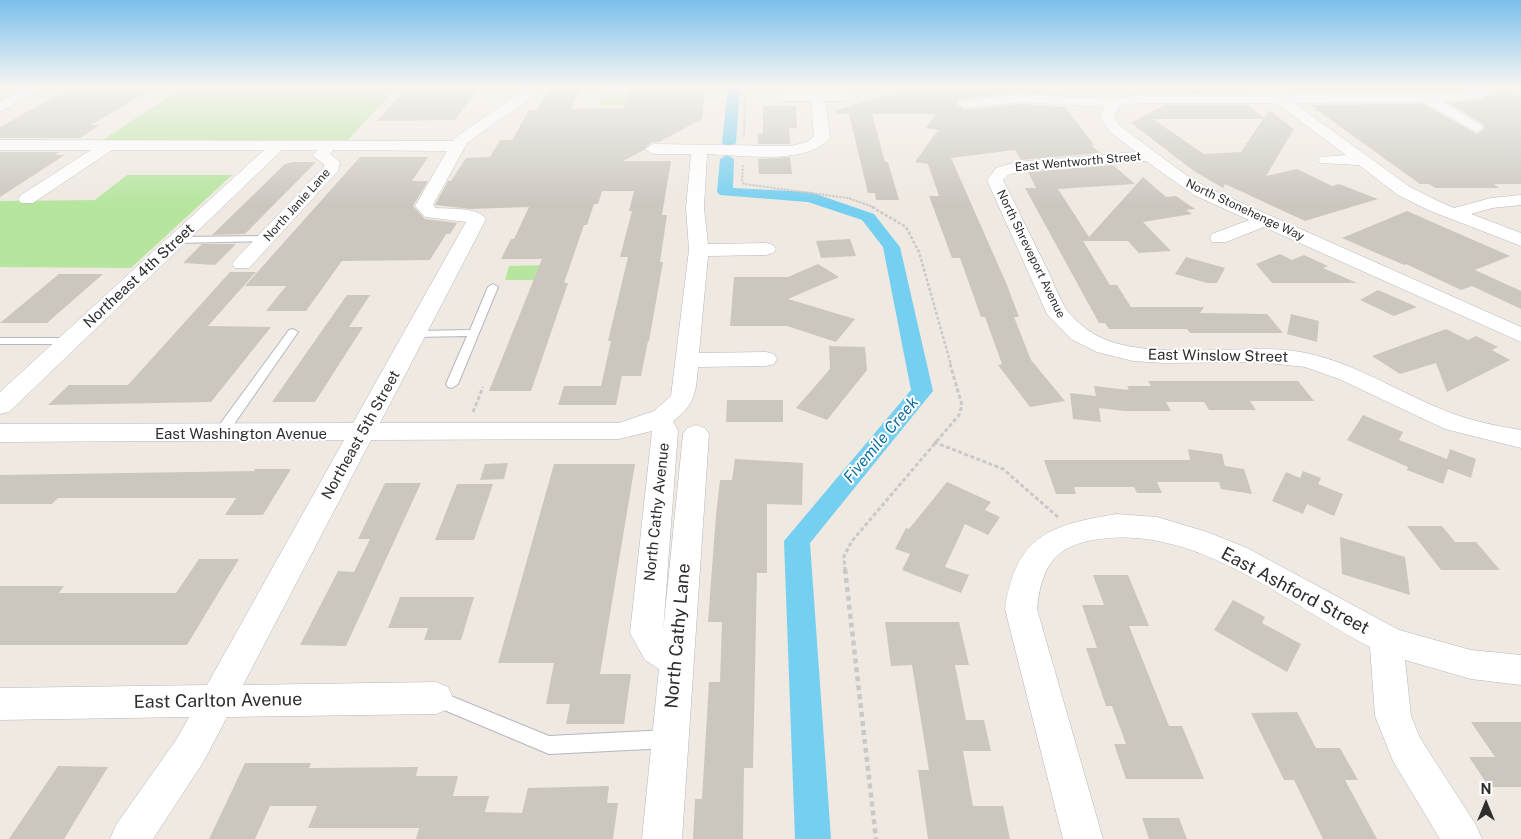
<!DOCTYPE html>
<style>
body{margin:0}
#map{position:relative;width:1521px;height:839px;overflow:hidden;background:#efe9e1;font-family:"Public Sans",sans-serif}
canvas{display:block}
.north{position:absolute;left:1461px;top:779px;width:50px;height:50px;-webkit-text-stroke:4px #fff;paint-order:stroke;rotate:0deg;font-size:14px;font-weight:700;line-height:20px;text-align:center;color:#2e2e2e}
.north::after{content:'';display:block;margin:auto;width:18px;height:22px;background:#2e2e2e;clip-path:polygon(50% 0,100% 100%,50% 72%,0 100%)}
</style>
<div id="map">
<canvas width="1521" height="839"></canvas>
<div class="north">N</div>
</div>
<script>
const context = document.querySelector('canvas').getContext('2d');
context.lineJoin = 'round';
function fill(path, color) { context.fillStyle = color; context.fill(path, 'evenodd'); }
function trace(path, color, width, dash) { context.strokeStyle = color; context.lineWidth = width; context.lineCap = dash ? 'butt' : 'round'; context.setLineDash(dash || []); context.stroke(path); }
function label(font, color, halo, rows, align = 'center') {
  context.font = font + ' "Public Sans",sans-serif'; context.lineWidth = 4; context.setLineDash([]); context.textBaseline = 'middle'; context.strokeStyle = halo; context.fillStyle = color; for (const [text, x, y, turn = 0] of rows) {
    context.save(); context.translate(x, y); context.rotate((+turn || 0) * Math.PI / 180); context.textAlign = isNaN(turn) ? turn : align; if (halo) context.strokeText(text, 0, 0); context.fillText(text, 0, 0); context.restore();
  }
}
const green = new Path2D(`
 M183,87h214l-49,53h-245z
 M127,175h105l-101,93 -131,-1v-66l95,-1z
 M551,265l-4,15h-42l4,-14z`);
const pitch = new Path2D(`
 M603,94h37l6,12h-47z`);
const canal = new Path2D(`
 M728,87h12l-4,56 -7,4 -7,-4z
 M727,155l7,4 -1,29 77,4 64,22 26,33 33,144 -123,152 21,296h-36l-11,-298 127,-151 -28,-143 -21,-27 -54,-18 -88,-7 -3,-3 3,-33z`);
const building = new Path2D(`
 M407,87h72l-24,33 -78,1z
 M553,87l26,1 -7,21 51,-1 7,-21 75,1 -3,31 -43,23h-7l-8,8 -21,11h48l-9,54h5l-7,47h3l-14,79h-1l-7,35h-19l-6,29h-58l6,-19h37l10,-45h-3l20,-84h-8l12,-46h-3l5,-20h-32l-4,13h-4l-7,21h-3l-20,58h4l-37,108h-42l53,-132h-41l10,-20h3l15,-32 -59,2 -35,-4 13,-24h3l15,-23 24,-1 10,-17h12l17,-30h8l8,-15h4z
 M913,87h132l7,7 -33,-2 -59,7 -4,5 9,6 54,-6 46,3 29,38h-3l9,8 -79,7 -6,-10 -64,8 56,127 12,32h-5l17,43 34,41 -35,6 -32,-42 4,-1 -17,-47h-4l-21,-59h-8l-23,-62h10l-11,-32 -13,-2 23,-32 -12,-2 10,-14h-64l13,48h3l11,38h-23l-1,-7h-7l-19,-79h-12l-1,-4z
 M1196,87h32l6,5 -48,1z
 M1286,87h188l-23,5h-158z
 M1505,88l4,4 12,3v89h-27l5,4h-64l-6,-4h-9l-110,-79 113,-1 54,30 8,-6 -2,-4 -34,-21 33,-3z
 M68,89h83l-60,36h9l-20,13h-80v-11z
 M1164,105h84l16,13 5,-8 25,19 -28,47 31,-7 35,17 7,-2 39,15 -73,22 -80,-37 -2,4 -29,-17 -63,-48zM1153,119h110l-22,33 -37,2z
 M763,106h33l1,22h-8l1,16h-32v-11h5z
 M0,152h59l-4,3h10l-65,42z
 M360,157h68l-16,24h16l-15,25 12,13 32,4 -7,11h-4l-16,26 -88,1 -36,50h-40l20,-25h-41z
 M790,157l2,17h-33l-1,-15z
 M293,162h23l-71,72 -33,1 73,-71z
 M1113,165l22,19 -77,5 31,48 54,-60 23,20 10,-1 19,13 -9,1 6,4 -49,8 28,29 -32,2 -11,-12h-45l27,44h7l14,22h73l-4,6 67,1 16,19h-93l-3,-4h-78l-4,-6h-6l-74,-135h11l-8,-16z
 M1407,211l103,45 -35,14 46,21v18l-49,-23 -11,4 -55,-26 -2,1 -62,-27z
 M850,239l6,17 -35,2 -5,-17z
 M202,244h34l-21,21 -32,-2z
 M1280,254l12,6 12,-5 24,11 -5,2 34,15h-85l-16,-19z
 M1186,257l39,11 -8,15h-10l-32,-9z
 M818,264l21,13 -51,22 67,20 -19,23 -49,-16h-57l4,-49h54z
 M230,272h26l-48,54 63,1 -60,75 -163,3 21,-20h59z
 M59,274h44l-56,49h-47z
 M1378,290l39,17 -23,9 -34,-16z
 M347,295h23l-21,32h14l-48,75h-43z
 M1291,314l28,7 -2,21 -30,-8z
 M1446,329l22,11 8,-4 22,11 -6,3 18,10 -63,32 -11,-29 -36,11 -28,-18z
 M829,346l36,1 2,23 -40,50 -31,-12 34,-39z
 M1148,381h150l16,20h-64l6,9h-47l-5,-8h-38l5,9h-47l-25,-3 2,14 -28,-3 -3,-26 26,3 -2,-10 35,4 -2,-4h24z
 M727,400h56v22h-57z
 M1363,415l40,17 -4,8 48,19 3,-10 26,10 -5,19 -23,-9 -5,15 -36,-14 1,-3 -61,-27z
 M1188,449l34,5 3,12 19,3 8,25 -31,-5 -2,-7h-62l5,11h-25l-3,-6h-60l2,7h-20l-12,-34h146z
 M735,459l68,4 -1,42 -35,-1v69h-10l-4,195h-9l-1,71h-50l2,-40h7l7,-117h11l2,-60h-14l8,-107 4,-35h12z
 M508,463l-4,16 -24,1 5,-16z
 M554,464h81l-35,210h31l-7,50h-58l4,-20h-24l8,-41h-56z
 M255,469h36l-28,46h-38l11,-17h-178l-6,6h-52v-29l254,-4z
 M1303,471l18,7 -3,6 25,10 -9,22 -27,-12 -4,10 -31,-13 14,-29 14,6z
 M947,482l44,20 -6,8 15,7 -12,18 -23,-11 -20,43 24,8 -8,18 -59,-23 8,-16 -15,-5 11,-21 3,1z
 M385,483h36l-75,163 -46,-1 38,-74 16,1 16,-33h-12z
 M457,484h36l-19,56h-39z
 M1407,526h35l13,16h21l24,28h-59z
 M1340,537l65,20 5,38 -68,-21z
 M199,559h40l-52,86h-187v-59h64l-5,7h117z
 M1093,575h35l21,51h-20l40,100h13l22,53h-78l-12,-35h12l-14,-38h-6l-20,-58h11l-15,-43h22z
 M400,597h74l-13,43h-37l4,-12h-40z
 M1233,600l32,17 -3,6 39,21 -14,28 -73,-42z
 M885,622h74l10,43h-14l11,55h18l7,31h-28l10,55h30l7,33h-82l-10,-69h11l-17,-105 -21,1z
 M1297,712l19,36h24l18,32h-13l32,59h-54l-29,-59h-10l-33,-67z
 M1471,722h50v65h-32l-20,-30h26z
 M245,763h66l-2,5 109,-1 -2,9h42l-5,20h36l-4,16 37,1 6,-25 81,-2 -2,17h11l-5,36h-197l3,-11h-111l9,-22h-47l-15,33h-46z
 M58,766l50,1 -44,72h-55z
 M1142,818h37l8,21h-38z`);
const pathFar3 = new Path2D(`
 M1490,134l31,11
 M744,137l1,-50
 M743,165l-1,15 2,4 104,14 28,10`);
const pathFar2 = new Path2D(`
 M872,207l34,20 13,25 32,113`);
const pathFar1 = new Path2D(`
 M473,412l10,-25
 M934,442l69,27 55,48
 M845,571l-1,-15 8,-15 107,-126 3,-10 -12,-41`);
const path = new Path2D(`
 M845,569l31,270`);
const lane = new Path2D(`
 M266,236l5,3 -2,2 -92,2 -5,-3 5,-3z
 M493,284l5,3 -40,97 -6,4 -4,-1 -2,-3 21,-48 -51,1 -6,-3 6,-3 54,-1 18,-43z
 M293,329l5,3 -73,105h-10l-1,-3 1,-3 74,-101z
 M0,338h71l6,3 -6,3h-71z
 M436,690l113,46 119,-6 6,3 3,6 -3,6 -6,3 -119,6 -119,-50 -3,-6 3,-6z`);
const street = new Path2D(`
 M28,87h18l-46,25v-10z
 M524,87h15l-11,13 -61,43 -34,62 3,3c14,1 42,-1 50,11l-106,204h239l35,-12 17,-15 18,-146 -3,-42 5,-54h-38l-8,-5 8,-5 138,2 16,-4 7,-5 -3,-36h-28l-7,-4 2,-3 68,-1 7,4 -7,4h-21l5,36c-20,29 -91,18 -123,17l-3,54 4,36 58,-1 7,2 3,4 -3,4 -7,2 -58,1 -9,97 67,-1 8,2 3,5 -3,5 -8,2 -68,1c-2,25 -3,38 -25,54l5,10 -15,201 20,-198 4,-6 9,-3 9,3 4,6 -27,405h-40l17,-170 -14,-9 -15,-27 22,-202 -33,8 -248,1 -128,245 193,-3 12,5 5,11 -5,11 -12,5 -209,3 -25,47 -49,75h-43l6,-14 60,-85 13,-23 -189,3v-32l207,-3 137,-245 -344,2v-18l353,-1 113,-201 -41,-5 -10,-11 32,-55 -114,-1 -3,4 10,8 -2,9 -89,97h-14l-3,-4 3,-4 89,-93v-3l-11,-8 4,-6h-35l-273,262 -9,2v-22l264,-242h-152l-79,53h-12l-3,-4 3,-4 70,-45h-91v-10l453,1 3,-4 62,-43z
 M1485,87h19l-22,11 -39,4 38,23 2,3 -7,4 -53,-30 -129,1 116,84 30,15 14,6 37,-10 30,-3v10l-29,3 -21,6 50,19v13l-93,-36 -30,-15 -39,-30 -39,-2 -2,-3 2,-3 26,-2 -70,-52h-135l-22,3 -5,11 5,8 64,48 23,14 315,140v15l-257,-115 -38,15h-14l-2,-4 2,-4 37,-14 -55,-25 -48,-34 -126,10 -12,4 -5,5c15,30 29,59 44,89 6,13 12,28 19,40 5,7 13,14 19,19 44,36 145,17 201,22 54,5 99,35 148,56 28,13 57,19 87,24v18l-76,-19 -106,-50 -34,-12 -46,-5 -95,1 -31,-2 -36,-9 -26,-13 -24,-25 -60,-134 9,-12 20,-6 120,-10 -27,-21 -9,-14 5,-10 -86,-5 -54,6 -7,-4 2,-3 59,-7 92,5 30,-4 128,-1 6,-3 8,3h168z
 M1507,87h14v6l-12,-3z
 M1117,514l40,3 50,15 40,16 152,82 72,20 50,5v30l-50,-6 -66,-19 6,56 9,22 56,87 6,14h-42l-47,-78 -18,-45 -5,-69c-84,-44 -176,-125 -277,-107 -41,7 -52,30 -56,69l66,230h-40l-58,-230c11,-74 45,-84 112,-95z`);
const farStreetnames = [
 ["East Wentworth Street",1078,162,-5],
 ["North Janie Lane",297,205,-48],
 ["North Stonehenge Way",1245,210,25],
 ["North Shreveport Avenue",1031,254,64]
];
const streetNames = [
 ["Northeast 4th Street",139,276,-43],
 ["East Winslow Street",1218,356,1],
 ["East Washington Avenue",241,434],
 ["Northeast 5th Street",361,435,-61],
 ["North Cathy Avenue",657,512,-84]
];
const waterNames = [
 ["Fivemile Creek",881,440,-50]
];
const nearStreetnames = [
 ["East Ashford Street",1295,591,28],
 ["North Cathy Lane",678,636,-85],
 ["East Carlton Avenue",218,701,-1]
];
fill(green, '#b6e59e');
fill(pitch, '#c9ec9a');
fill(canal, '#75cff0');
fill(building, '#cbc7bf');
trace(lane, '#b4b7c1', 2);
trace(street, '#b4b7c1', 1);
trace(pathFar3, '#c9c9c9', 2, [2.5, 1]);
trace(pathFar2, '#c9c9c9', 2.5, [3, 2]);
trace(pathFar1, '#c9c9c9', 3, [4, 2.5]);
trace(path, '#c9c9c9', 4.5, [5, 4]);
fill(lane, '#fff');
fill(street, '#fff');
const sky = context.createLinearGradient(0, 0, 0, 205);
sky.addColorStop(0, '#7abfeb');
sky.addColorStop(0.42, '#f8f5f2');
sky.addColorStop(1, '#f8f5f200');
context.fillStyle = sky;
context.fillRect(0, 0, 1521, 205);
label('12px', '#2e2e2e', '#fff', farStreetnames);
label('15px', '#2e2e2e', '#fff', streetNames);
label('italic 16px', '#0d6fa3', '#fff', waterNames);
label('18px', '#2e2e2e', '#fff', nearStreetnames);
</script>
